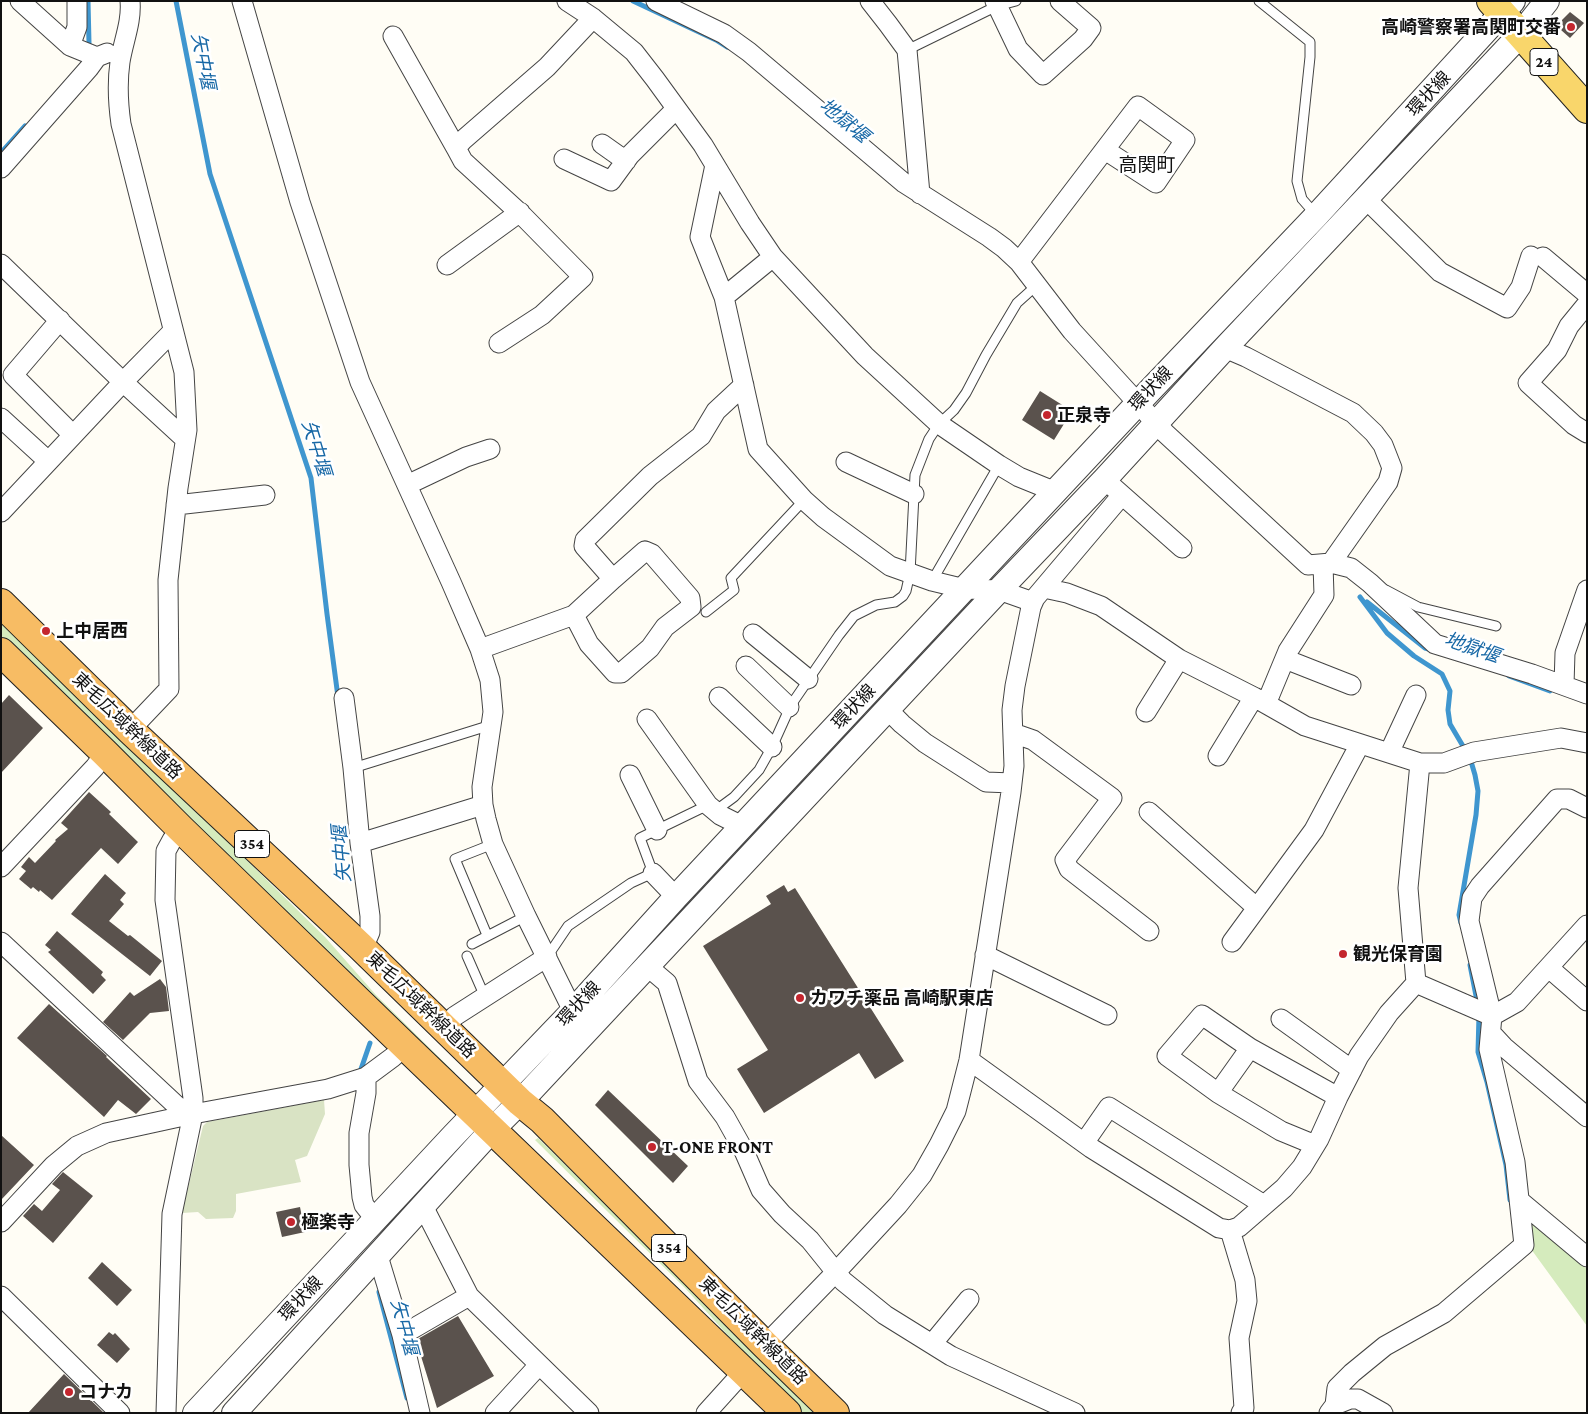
<!DOCTYPE html>
<meta charset="utf-8">
<style>
body{margin:0}
#map{position:relative;width:1588px;height:1414px;overflow:hidden;background:#fffdf5;font-family:"Crimson Pro",serif}
canvas{display:block}
.frame{position:absolute;inset:0;border:2px solid #111;pointer-events:none}
</style>
<div id="map">
<canvas width="1588" height="1414"></canvas>
<div class="frame"></div>
</div>
<script>
const context = document.querySelector('canvas').getContext('2d');
context.lineJoin = 'round';
function fill(path, color) { context.fillStyle = color; context.fill(path, 'evenodd'); }
function trace(path, color, width, dash) { context.strokeStyle = color; context.lineWidth = width; context.lineCap = dash ? 'butt' : 'round'; context.setLineDash(dash || []); context.stroke(path); }
function label(font, color, halo, rows, align = 'center') {
  context.font = font + ' "Crimson Pro","Noto Sans JP",serif'; context.lineWidth = 5; context.setLineDash([]); context.textBaseline = 'middle'; context.strokeStyle = halo; context.fillStyle = color; for (const [text, x, y, turn = 0] of rows) {
    context.save(); context.translate(x, y); context.rotate((+turn || 0) * Math.PI / 180); context.textAlign = isNaN(turn) ? turn : align; if (halo) context.strokeText(text, 0, 0); context.fillText(text, 0, 0); context.restore();
  }
}
const green = new Path2D(`
 M1,619l324,318 51,58 79,78 -4,4 -450,-441z
 M538,1138l280,275h-15l-52,-52 -66,-73 -150,-148z
 M1531,1221l56,48v57l-56,-77z`);
const cemetery = new Path2D(`
 M324,1100l1,14 -18,42 -12,4 6,22 -65,12v17l-3,7 -27,1 -8,-7 -16,1 21,-87 4,-4z`);
const stream = new Path2D(`
 M176,1l34,173 101,304 16,136 11,83
 M633,1l83,39 11,7
 M87,48l2,-5 -1,-42
 M1,153l24,-27
 M1360,597l27,36 27,23 28,18 8,17 -2,19 2,14 20,34 5,17 3,16 -2,24 -17,100 2,8
 M1367,602l58,46 7,2
 M1509,676l41,15
 M1470,965l8,41
 M1479,1015l-1,37 9,30 19,83 4,35
 M361,1069l9,-26
 M379,1292l28,106`);
const building = new Path2D(`
 M1570,12l14,11 -14,15 -9,-8 1,-10z
 M1040,391l32,20 -18,29 -32,-20z
 M9,695l34,33 -42,45v-69z
 M89,792l22,20 -2,2 29,28 -20,22 -17,-16 -49,52 -12,-10 -1,2 -6,-5 -2,2 -12,-10 7,-8 -5,-4 8,-10 6,6 21,-22 -1,-1 13,-11 -7,-6z
 M105,874l21,19 -6,7 4,4 -15,17 19,15 2,-1 32,26 -12,15 -79,-62z
 M784,885l4,7 7,-4 109,173 -29,18 -16,-26 -95,60 -27,-44 31,-19 -65,-104 68,-42 -5,-8z
 M57,931l46,41 -2,3 5,5 -13,14 -45,-42 3,-2 -6,-5z
 M160,979l6,8 3,24 -19,2 -27,27 -20,-18 27,-30 4,4z
 M49,1004l58,52 -1,1 45,42 -15,15 -18,-14 -14,17 -87,-79z
 M608,1090l80,76 -15,17 -78,-78z
 M1,1135l33,30 -33,35z
 M63,1172l30,24 -40,47 -30,-27 11,-12 8,7 18,-21 -8,-6z
 M300,1207l5,25 -23,5 -6,-25z
 M102,1262l30,28 -15,16 -29,-28z
 M458,1316l36,60 -57,32 -21,-68z
 M109,1332l4,3 2,-2 15,16 -13,14 -20,-18z
 M64,1374l40,39h-76z`);
const service = new Path2D(`
 M1259,1l51,41v15l-13,124 5,18 14,16
 M907,50l90,-44 19,-5
 M932,581l67,-116
 M1386,590l32,17 78,19
 M706,612l28,-22 -3,-12 73,-78
 M353,768l138,-43
 M715,811l19,-14 25,-27 13,-23 19,-42 48,-70 15,-19 22,-11 19,-3 8,-6 3,-5 4,-18 5,-98 14,-36 10,-15 15,-14 12,-17 20,-38 31,-52 20,-18
 M487,935l-32,-76 38,-15
 M472,944l54,-28
 M467,956l18,41
 M547,957l21,-31 63,-43 22,-10 -13,-35 68,-33`);
const minor = new Path2D(`
 M20,1l50,45 27,11 10,-4
 M130,1c2,21 -7,41 -10,61 -3,21 -2,41 1,62l63,248 3,58 -9,58 -10,92 1,109 -39,41
 M242,1l58,201 60,180 91,200 29,67 10,31 3,32 -11,75 1,18 3,14 7,25 33,72 47,95
 M567,1l26,17 41,34 21,27 48,66 47,78 23,34 92,99 74,68 60,41 20,12 37,15
 M656,1l68,33 25,18 155,131 85,54 15,11 15,14 53,69 93,102 143,132 23,-2 20,5 19,15 65,61 97,30 55,20
 M870,1l18,23 19,26 13,144
 M995,1l23,48 25,26 40,-36 8,-11 -31,-27
 M393,36l63,112
 M70,46l7,-19v-26
 M602,144l24,17
 M564,159l47,22 19,-26 46,-46
 M715,165l-15,72 24,60 34,152 46,51 19,17 67,49 42,15 33,8 34,1 34,12
 M1,168l88,-100 8,-11
 M1366,199l74,73 67,36 14,-21 10,-31
 M1543,257l44,37
 M1019,262l119,-156 47,34 -29,43 -51,-33
 M1,264l122,118 62,57
 M447,265l73,-53
 M724,297l49,-40
 M1587,304l-18,22 -12,24 -29,33 46,42 13,8
 M60,320l-47,55 60,60
 M499,343l43,-28 41,-38 -60,-61 -60,-55 -7,-13 7,-8 84,-73 46,-49
 M1225,348l21,9 107,56 21,20 9,12 9,23 -4,14 -57,81
 M1,418l47,43
 M846,462l68,32
 M407,485l59,-28 24,-8
 M1113,487l69,61
 M176,505l89,-10
 M1,512l122,-130 50,-51
 M1044,588l23,5 34,13 78,53 75,38 51,29 115,37h24l30,-11 87,-14 26,5
 M574,615l15,29 26,29h6l29,-25 15,-21 26,-20 -1,-9 -38,-44 -7,-3 -32,28
 M753,634l55,45
 M480,649l94,-34 39,-36 -29,-33 1,-6 65,-64 51,-40 15,-25 28,-26
 M1285,659l66,26
 M746,666l43,41
 M1564,685l1,-32 22,-63
 M719,697l53,50
 M344,698l9,70 7,75 10,73v16l-3,7 -7,7
 M1266,704l22,-53 36,-56 -1,-31
 M887,709l15,15 23,19 61,39 26,1
 M1146,712l33,-53
 M647,719l61,86 12,10 22,11
 M1013,733l20,7 79,58 -47,62 4,9 80,62
 M1389,753l27,-58
 M1218,756l36,-59
 M630,775l27,55
 M1149,812l108,96
 M360,843l123,-38
 M1,867l94,-100 10,-14
 M653,873l23,24
 M1,942l176,164 16,8
 M1232,942l82,-112 46,-86
 M985,955l122,60
 M647,966l20,17 31,98 27,36 19,34 17,39 21,24 28,26 33,41 42,34 66,41 124,57
 M1549,968l38,33
 M1416,983l-8,-95 12,-125
 M1281,1019l71,51
 M444,1027l11,-11 92,-59
 M1491,1033l13,14 83,70
 M969,1060l122,88 128,80 11,2 9,-3 45,-39 18,-21 17,-28 19,-42 21,-41 30,-43 27,-30 76,33 25,-14 70,-77
 M366,1077v16l-7,40v32l3,32 2,8 11,14
 M1218,1093l32,-45
 M1084,1143l25,-36 155,98
 M1315,1145l-34,-14 -63,-38 -51,-37 35,-41 48,33 88,49
 M1520,1201l67,56
 M423,1206l46,90 120,117
 M1,1222l53,-57 23,-19 29,-13 87,-19 135,-25 38,-12 27,-20 12,-11
 M1230,1230l15,50 2,21 -8,37 5,70 -3,5
 M378,1256l24,79 18,78
 M1,1296l119,117
 M402,1335l67,-39
 M932,1344l37,-45
 M765,1345l71,-73 62,-67 24,-30 17,-30 17,-34 13,-51 42,-268 3,-26 -2,-56 3,-24 16,-79 4,-9 87,-103
 M1335,1405l15,-6h8l25,14
 M166,1413l6,-199 21,-100v-16l-28,-198 1,-49 6,-11 9,-11
 M495,1413l44,-48
 M706,1413l38,-42
 M1329,1413l6,-8 2,-17 15,-15 33,-27 59,-33 80,-68 -9,-83 -26,-113 3,-33 -23,-95 3,-23 8,-12 77,-87h12l18,9`);
const tertiary = new Path2D(`
 M195,1413l258,-277 120,-125 103,-114 462,-494 179,-188 196,-214
 M234,1413l258,-283 28,-28 479,-512 106,-111 120,-131 295,-313 27,-34`);
const primary = new Path2D(`
 M1491,1l96,108`);
const trunk = new Path2D(`
 M1,603l129,127 230,216 160,156 22,18 223,225 70,68
 M1,652l104,101 76,76 224,217 382,367`);
const markers = [
 [1571,27,5,"#c4262e"],
 [1047,415,5,"#c4262e"],
 [46,631,5,"#c4262e"],
 [1343,954,5,"#c4262e"],
 [800,998,5,"#c4262e"],
 [652,1147,5,"#c4262e"],
 [291,1222,5,"#c4262e"],
 [69,1392,5,"#c4262e"]
];
const shields = [
 [1544,62,28],
 [252,844,35],
 [669,1248,35]
];
const shieldNames = [
 ["24",1544,62],
 ["354",252,844],
 ["354",669,1248]
];
const poiNames = [
 ["高崎警察署高関町交番",1561,27,"right"],
 ["正泉寺",1057,415],
 ["上中居西",56,631],
 ["観光保育園",1353,954],
 ["カワチ薬品 高崎駅東店",810,998],
 ["T-ONE FRONT",662,1147],
 ["極楽寺",301,1222],
 ["コナカ",79,1392]
];
const streetNames = [
 ["環状線",1429,94,-47],
 ["環状線",1151,389,-47],
 ["環状線",854,707,-47],
 ["東毛広域幹線道路",127,726,44],
 ["環状線",579,1004,-47],
 ["東毛広域幹線道路",421,1005,44],
 ["環状線",301,1299,-47],
 ["東毛広域幹線道路",753,1331,45]
];
const waterNames = [
 ["矢中堰",203,61,79],
 ["地獄堰",844,121,39],
 ["矢中堰",316,448,73],
 ["地獄堰",1472,648,19],
 ["矢中堰",342,854,-95],
 ["矢中堰",404,1327,75]
];
const neighbourhoodNames = [
 ["高関町",1147,165]
];
fill(green, '#d5ebbd');
fill(cemetery, '#d9e3c4');
trace(stream, '#3f96cf', 5);
fill(building, '#5a524d');
trace(service, '#444', 11);
trace(minor, '#444', 21);
trace(tertiary, '#444', 26);
trace(primary, '#222', 30);
trace(trunk, '#222', 30);
trace(service, '#fff', 9);
trace(minor, '#fff', 19);
trace(tertiary, '#fff', 24);
trace(primary, '#f9d66b', 28);
trace(trunk, '#f7bc64', 28);
for (const [x, y, r, color] of markers) { const dot = new Path2D(); dot.arc(x, y, r, 0, 2 * Math.PI); context.fillStyle = color; context.fill(dot); trace(dot, '#fff', 2); }
for (const [x, y, w] of shields) { const box = new Path2D(); box.roundRect(x - w / 2, y - 13.5, w, 27, 4); context.fillStyle = '#fff'; context.fill(box); trace(box, '#111', 1); }
label('bold 16px', '#111', null, shieldNames);
label('bold 18px', '#111', '#fff', poiNames, 'left');
label('18px', '#111', '#fff', streetNames);
label('italic 19px', '#1768a6', '#fff', waterNames);
label('19px', '#111', '#fff', neighbourhoodNames);
</script>
